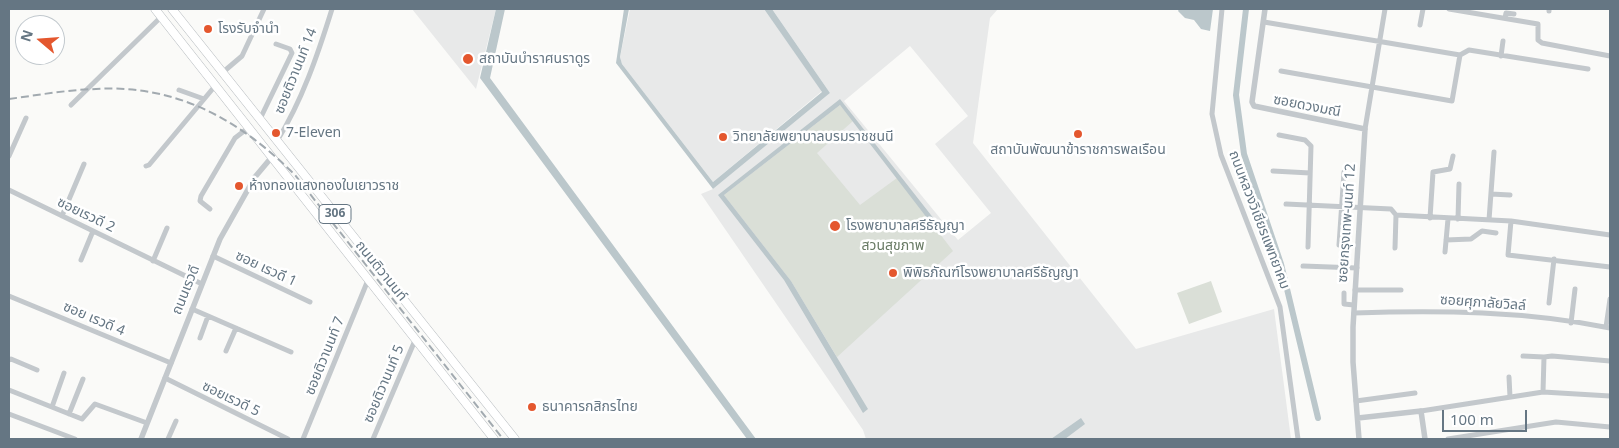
<!DOCTYPE html>
<meta charset="utf-8">
<style>
body{margin:0}
#map{position:relative;width:1619px;height:448px;overflow:hidden;background:#fafaf8;font-family:"Noto Sans",sans-serif}
canvas{display:block}
.frame{position:absolute;inset:0;border:10px solid #657683;pointer-events:none}
.north{position:absolute;left:15px;top:15px;width:50px;height:50px;box-sizing:border-box;background:#fff;border:1px solid #c1c8cd;border-radius:50%;rotate:288deg;font-size:14px;font-weight:700;line-height:20px;text-align:center;color:#657683}
.north::after{content:'';display:block;margin:auto;width:18px;height:22px;background:#e4572e;clip-path:polygon(50% 0,100% 100%,50% 72%,0 100%)}
.scale{position:absolute;left:1442px;top:410px;width:85px;height:22px;box-sizing:border-box;border:2px solid #657683;border-top:0;padding-left:6px;font-size:15px;line-height:18px;white-space:nowrap;color:#657683;-webkit-text-stroke:4px #fff;paint-order:stroke}
</style>
<div id="map">
<canvas width="1619" height="448"></canvas>
<div class="frame"></div>
<div class="north">N</div>
<div class="scale">100 m</div>
</div>
<script>
const context = document.querySelector('canvas').getContext('2d');
context.lineJoin = 'round';
function fill(path, color) { context.fillStyle = color; context.fill(path, 'evenodd'); }
function trace(path, color, width, dash) { context.strokeStyle = color; context.lineWidth = width; context.lineCap = dash ? 'butt' : 'round'; context.setLineDash(dash || []); context.stroke(path); }
function label(font, color, halo, rows, align = 'center') {
  context.font = font + ' "Noto Sans","Noto Sans Thai",sans-serif'; context.lineWidth = 5; context.setLineDash([]); context.textBaseline = 'middle'; context.strokeStyle = halo; context.fillStyle = color; for (const [text, x, y, turn = 0] of rows) {
    context.save(); context.translate(x, y); context.rotate((+turn || 0) * Math.PI / 180); context.textAlign = isNaN(turn) ? turn : align; if (halo) context.strokeText(text, 0, 0); context.fillText(text, 0, 0); context.restore();
  }
}
const built = new Path2D(`
 M412,9h84l-20,80z
 M630,9h134l58,82 -109,91 -91,-118 -2,-7z
 M772,9h226l-8,9 -17,125 163,206 138,-40 17,130h-425l-3,-9 -162,-236 12,-5 117,-96zM910,46l58,70 -33,28 56,69 -33,27 -114,-139z`);
const green = new Path2D(`
 M840,105l13,16 -36,32 43,52 37,-27 56,73 -116,106 -46,-76 -67,-86z
 M1211,281l11,31 -33,12 -12,-31z`);
const water = new Path2D(`
 M496,9h9l-15,69 266,361h-9l-267,-361z
 M624,9h5l-9,48 2,7 91,118 109,-90 -58,-83h8l58,84 -117,96 -97,-126z
 M1179,9h34l-3,22 -9,-2 -7,-9 -9,-2 -7,-7z
 M840,99l98,125 -4,3 -94,-122 -116,90 67,86 77,128 -5,4 -79,-133 -66,-85z
 M1081,418l4,6 -20,15h-14z`);
const canal = new Path2D(`
 M1246,9l-10,86 8,59 37,110 37,154`);
const minor = new Path2D(`
 M1222,9l-10,105 9,41 59,152 18,132
 M1449,9l89,15v16l4,3 68,13
 M1549,11v-2
 M1505,18l1,-5 8,1
 M1264,22l196,33 9,-5 119,19
 M1420,25l3,-16
 M1501,56l2,-15
 M1281,71l171,30 8,-46
 M222,73l20,-17 22,-47
 M179,90l25,9
 M71,105l90,-88
 M260,119l32,-66 -2,-4 -14,-5
 M1365,129l20,-120
 M1279,135l26,5 6,6 -3,101
 M277,141c25,-40 41,-87 55,-132
 M9,156l17,-38
 M146,166l3,-1 66,-79
 M1273,171l37,2
 M9,190l193,94
 M1491,194l19,1
 M1286,204l105,5 5,6 115,6 99,14
 M210,209l-10,-8 1,-5 34,-58 13,-10
 M62,216l22,-52
 M1430,218l3,-46 17,-3 3,-13
 M1458,219l1,-35
 M1489,220l5,-68
 M1511,221l-3,34 102,12
 M1446,240l25,-1 11,-8 14,2
 M1339,245l5,-73
 M1395,248l1,-33
 M1445,252l3,-33
 M213,256l97,46
 M81,260l12,-29
 M153,261l14,-33
 M1303,266l54,2
 M1355,290h46
 M1344,293v11l10,1
 M9,296l162,67
 M1549,303l5,-44
 M192,309l99,43
 M1354,313c85,-3 172,-2 256,15
 M1571,323l4,-34
 M1606,327l4,-28
 M200,338l8,-22
 M226,351l10,-23
 M1523,356l21,1
 M9,360l2,-1 26,11
 M1509,377l1,20
 M165,378l123,61
 M9,390l73,29 13,-15 52,19
 M1543,392l1,-35 8,-1 58,5
 M1356,401l59,-8
 M52,407l12,-34
 M1421,411l122,-19 67,4
 M9,414l66,25
 M69,414l14,-35
 M168,439l8,-18
 M303,439l65,-159
 M373,439l43,-101
 M1448,439l108,-17 54,5`);
const tertiary = new Path2D(`
 M1265,9l-13,93 2,4 111,23 -12,198v35l6,77
 M1358,418l63,-7 4,28
 M141,439l79,-200 35,-62 16,-19`);
const primary = new Path2D(`
 M155,9l339,430
 M172,9l343,430`);
const rail = new Path2D(`
 M9,99c29,-4 57,-9 87,-10 80,-5 144,31 199,86l208,264`);
const markers = [
 [208,29,5,"#e4572e"],
 [468,59,6,"#e4572e"],
 [276,133,5,"#e4572e"],
 [1078,134,5,"#e4572e"],
 [723,137,5,"#e4572e"],
 [239,186,5,"#e4572e"],
 [835,226,6,"#e4572e"],
 [893,273,5,"#e4572e"],
 [532,407,5,"#e4572e"]
];
const shields = [
 [335,214,32]
];
const shieldNames = [
 ["306",335,214]
];
const poiNames = [
 ["โรงรับจำนำ",218,29],
 ["สถาบันบำราศนราดูร",479,59],
 ["7-Eleven",286,133],
 ["วิทยาลัยพยาบาลบรมราชชนนี",733,137],
 ["สถาบันพัฒนาข้าราชการพลเรือน",1078,150,"center"],
 ["ห้างทองแสงทองใบเยาวราช",249,186],
 ["โรงพยาบาลศรีธัญญา",846,226],
 ["พิพิธภัณฑ์โรงพยาบาลศรีธัญญา",903,273],
 ["ธนาคารกสิกรไทย",542,407]
];
const streetNames = [
 ["ซอยติวานนท์ 14",296,71,-68],
 ["ซอยดวงมณี",1307,106,11],
 ["ซอยเรวดี 2",86,215,26],
 ["ถนนหลวงวิเชียรแพทยาคม",1259,220,69],
 ["ซอยกรุงเทพ-นนท์ 12",1347,223,-86],
 ["ซอย เรวดี 1",266,269,25],
 ["ถนนติวานนท์",381,271,51],
 ["ถนนเรวดี",186,290,-68],
 ["ซอยศุภาลัยวิลล์",1483,303,4],
 ["ซอย เรวดี 4",94,319,23],
 ["ซอยติวานนท์ 7",325,356,-68],
 ["ซอยติวานนท์ 5",384,384,-67],
 ["ซอยเรวดี 5",231,399,26]
];
const parkNames = [
 ["สวนสุขภาพ",893,246]
];
fill(built, '#e8e9e9');
fill(green, '#dadfd7');
fill(water, '#bbc7cb');
trace(canal, '#bbc7cb', 6);
trace(primary, '#b5babe', 9);
trace(minor, '#c3c8cc', 5);
trace(tertiary, '#c3c8cc', 5.5);
trace(primary, '#fff', 8);
trace(rail, '#a2aab0', 2, [8, 4]);
for (const [x, y, r, color] of markers) { const dot = new Path2D(); dot.arc(x, y, r, 0, 2 * Math.PI); context.fillStyle = color; context.fill(dot); trace(dot, '#fff', 2); }
for (const [x, y, w] of shields) { const box = new Path2D(); box.roundRect(x - w / 2, y - 9.5, w, 19, 4); context.fillStyle = '#fff'; context.fill(box); trace(box, '#657683', 1); }
label('bold 12px', '#657683', null, shieldNames);
label('14px', '#657683', '#fff', poiNames, 'left');
label('14px', '#657683', '#fff', streetNames);
label('14px', '#687a64', '#fff', parkNames);
</script>
